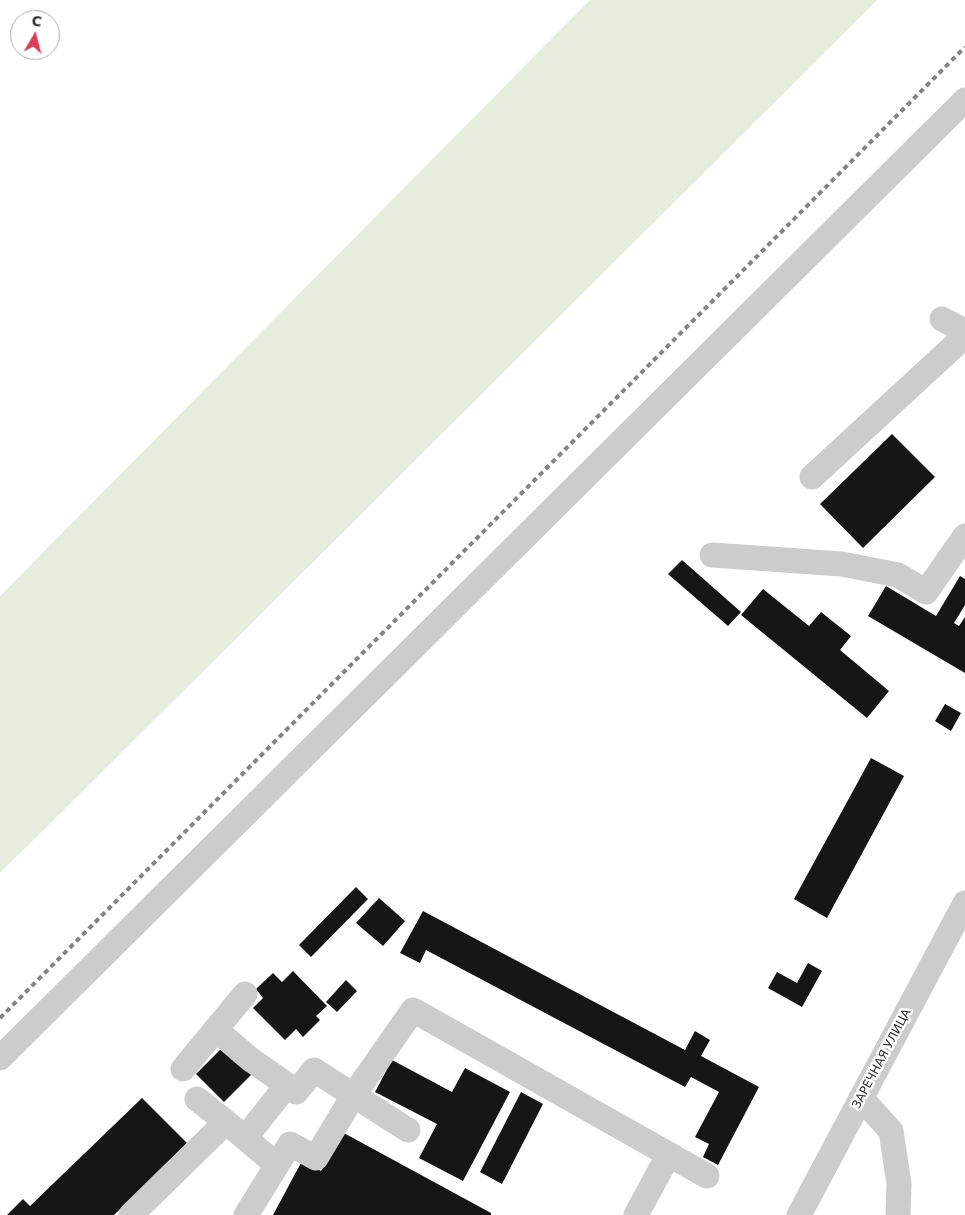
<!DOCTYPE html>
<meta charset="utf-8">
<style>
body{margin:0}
#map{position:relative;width:965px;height:1215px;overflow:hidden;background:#fff;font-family:"DejaVu Sans",sans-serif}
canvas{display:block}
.north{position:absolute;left:10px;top:10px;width:50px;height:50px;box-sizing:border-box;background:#fff;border:1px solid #acacac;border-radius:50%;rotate:8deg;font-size:14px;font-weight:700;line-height:20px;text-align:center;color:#2f2f2f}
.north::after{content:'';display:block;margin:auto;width:18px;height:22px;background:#db3d56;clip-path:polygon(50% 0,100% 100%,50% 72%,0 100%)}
</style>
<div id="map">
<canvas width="965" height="1215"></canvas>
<div class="north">С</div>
</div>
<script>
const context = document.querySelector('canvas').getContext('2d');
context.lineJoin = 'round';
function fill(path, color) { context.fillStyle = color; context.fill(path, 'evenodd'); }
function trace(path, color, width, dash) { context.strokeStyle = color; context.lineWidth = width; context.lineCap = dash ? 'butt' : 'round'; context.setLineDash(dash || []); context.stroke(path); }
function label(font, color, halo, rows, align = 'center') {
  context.font = font + ' "DejaVu Sans",sans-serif'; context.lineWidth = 5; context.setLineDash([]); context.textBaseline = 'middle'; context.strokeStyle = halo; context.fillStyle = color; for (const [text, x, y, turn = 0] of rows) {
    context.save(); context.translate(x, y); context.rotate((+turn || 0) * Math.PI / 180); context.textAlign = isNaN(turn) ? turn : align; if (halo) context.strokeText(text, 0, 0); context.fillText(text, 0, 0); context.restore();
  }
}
const green = new Path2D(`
 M590,0h287l-643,641 -234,232v-277z`);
const building = new Path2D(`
 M892,434l43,43 -72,71 -43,-44z
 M682,560l59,52 -13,14 -60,-52z
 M960,576l5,3v26l-11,18 5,3 6,-9v56l-97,-57 18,-30 50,30z
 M763,589l46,37 12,-14 30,24 -11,14 49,41 -22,27 -126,-103z
 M945,704l16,9 -10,18 -16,-10z
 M871,758l33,18 -77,142 -33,-19z
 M356,887l12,12 -57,58 -12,-12z
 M379,898l26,23 -22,25 -27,-23z
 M423,911l262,139 10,-19 15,9 -9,16 58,31 -41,78 -15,-8 6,-13 -14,-7 24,-45 -28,-15 -6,10 -259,-137 -6,13 -20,-10z
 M808,963l14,8 -20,36 -34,-19 9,-16 20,11z
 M293,971l34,35 -11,10 4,4 -17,17 -7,-8 -11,11 -32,-32 10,-10 -7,-9 17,-16 9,9z
 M346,980l11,11 -20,21 -11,-10z
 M225,1045l28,28 -29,29 -28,-28z
 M392,1060l60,32 13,-24 45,24 -47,89 -44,-23 18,-34 -62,-32z
 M521,1092l22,12 -41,80 -22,-12z
 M142,1098l45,45 -73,72h-107l16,-16 7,7z
 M342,1132l149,81v2h-218l29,-54 19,10z`);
const minor = new Path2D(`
 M942,319l23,12
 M812,477l153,-141
 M712,555l130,9 56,11 28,17 39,-56
 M216,1030l34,29 37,26
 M0,1058l965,-958
 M183,1069l62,-75
 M861,1098l30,33 8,53 -1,31
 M197,1099l29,23
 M246,1137l41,-52 9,7 18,-22 94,60
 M277,1165l13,-21 26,14 37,-62 60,-86 294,166
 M131,1215l95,-93 51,43 -31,50
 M636,1215l33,-61
 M799,1215l166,-312`);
const rail = new Path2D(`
 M0,1018l965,-971`);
const streetNames = [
 ["ЗАРЕЧНАЯ УЛИЦА",882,1059,-62]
];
fill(green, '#e6ecde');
fill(building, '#161616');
trace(minor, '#ccc', 25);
trace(rail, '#848484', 4, [5, 4]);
label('12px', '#2f2f2f', '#fff', streetNames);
</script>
